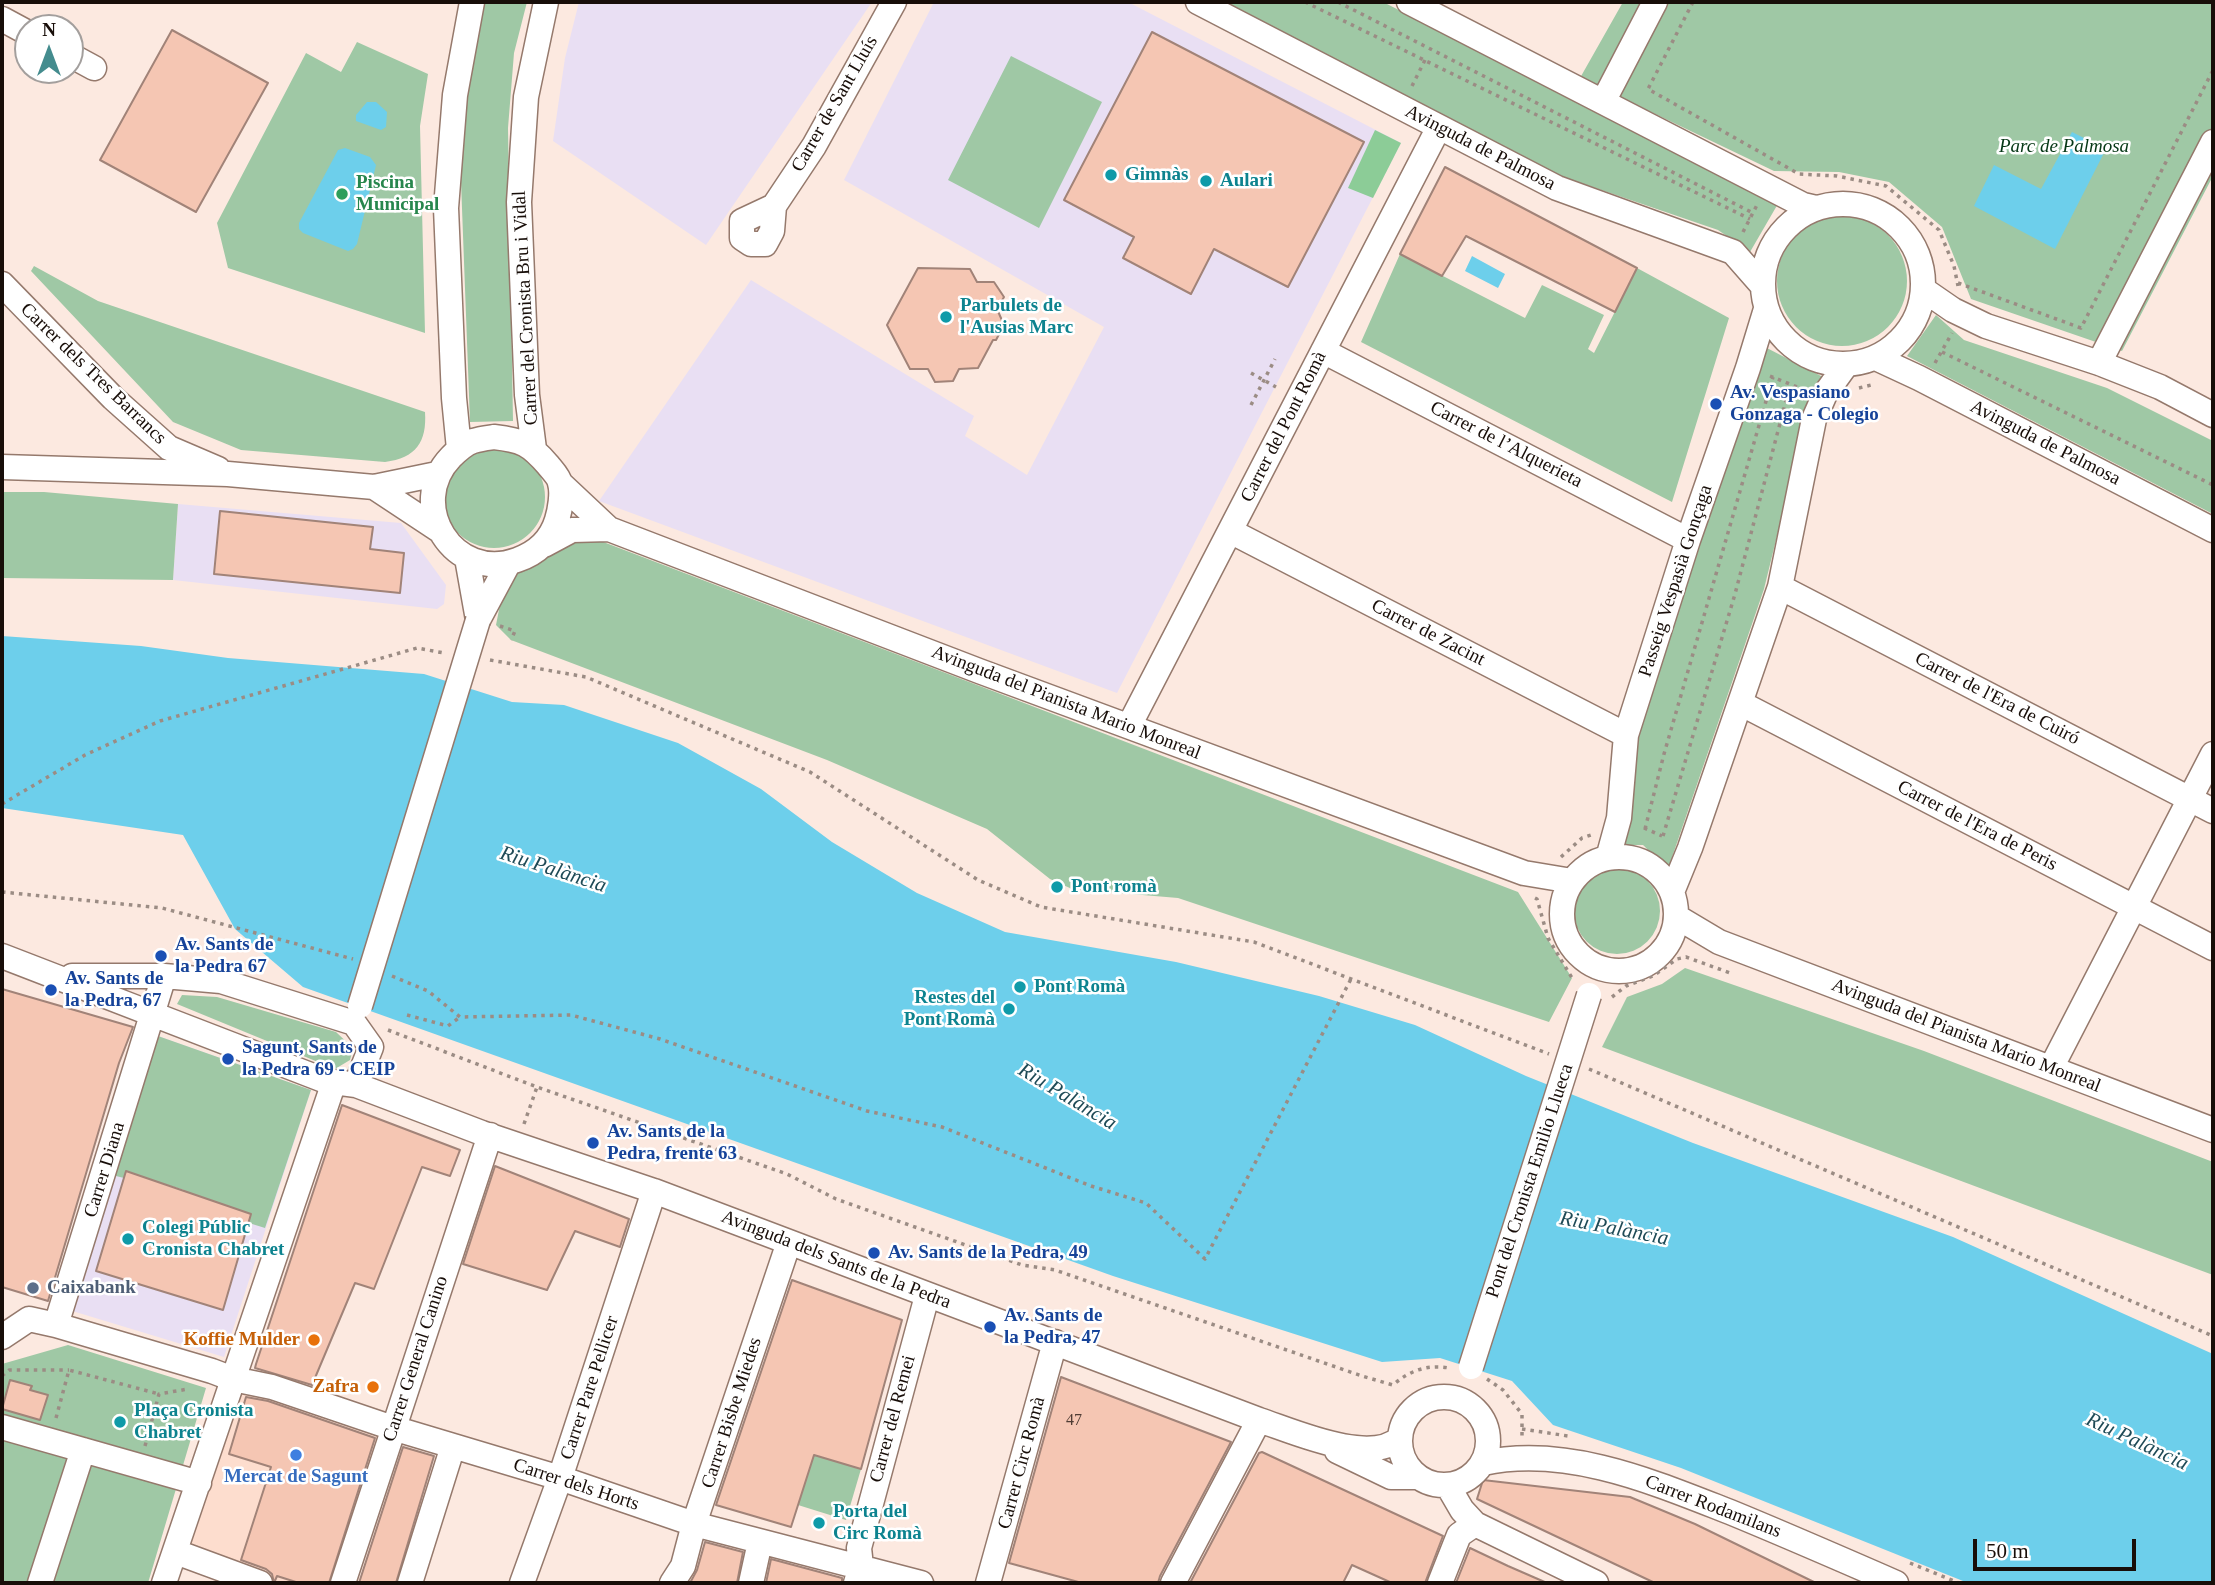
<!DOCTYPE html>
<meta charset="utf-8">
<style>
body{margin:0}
#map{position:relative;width:2215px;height:1585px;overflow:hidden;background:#fce9e0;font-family:"Times New Roman",serif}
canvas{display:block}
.frame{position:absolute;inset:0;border:4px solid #180e09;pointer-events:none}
.north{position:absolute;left:14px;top:14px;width:70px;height:70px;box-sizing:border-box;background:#fff;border:2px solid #a39f9d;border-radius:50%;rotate:0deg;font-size:19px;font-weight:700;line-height:28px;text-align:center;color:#180e09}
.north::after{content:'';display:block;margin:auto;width:24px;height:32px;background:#448c8e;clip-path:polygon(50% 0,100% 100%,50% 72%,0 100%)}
.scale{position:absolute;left:1973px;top:1539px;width:163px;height:32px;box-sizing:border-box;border:4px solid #180e09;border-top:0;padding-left:9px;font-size:21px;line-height:24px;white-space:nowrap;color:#180e09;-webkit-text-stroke:5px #fff;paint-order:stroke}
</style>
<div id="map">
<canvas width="2215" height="1585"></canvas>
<div class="frame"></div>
<div class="north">N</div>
<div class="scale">50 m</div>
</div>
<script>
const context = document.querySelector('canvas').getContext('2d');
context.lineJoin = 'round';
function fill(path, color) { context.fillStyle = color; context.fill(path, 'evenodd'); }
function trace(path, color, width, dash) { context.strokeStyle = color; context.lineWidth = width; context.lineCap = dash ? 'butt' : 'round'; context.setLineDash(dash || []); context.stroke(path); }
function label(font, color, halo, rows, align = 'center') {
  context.font = font + ' "Times New Roman",serif'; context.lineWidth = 5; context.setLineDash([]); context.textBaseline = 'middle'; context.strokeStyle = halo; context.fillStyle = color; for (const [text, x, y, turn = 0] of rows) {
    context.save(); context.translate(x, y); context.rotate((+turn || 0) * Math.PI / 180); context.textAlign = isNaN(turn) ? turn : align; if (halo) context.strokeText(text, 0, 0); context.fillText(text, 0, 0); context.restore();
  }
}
const built = new Path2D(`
 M233,1379l160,49 -50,155h-83l-84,-31z`);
const education = new Path2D(`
 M579,2h293l-166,243 -153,-104 12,-83z
 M934,2h194l273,141 -284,550 -518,-192 152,-221 223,136 -9,20 62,39 77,-148 -260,-147z
 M178,504l223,19 45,62 -2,19 -7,5 -264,-29z
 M158,1036l153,54 -87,267 -155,-47z`);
const green = new Path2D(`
 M480,2h47l-13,51 -6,75 5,293 -43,1 -10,-267z
 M1218,2h165l396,200 -29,50 -32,-22 -175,-60z
 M1623,2h590v174l-91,175 -151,-52 -29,-72 -53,-45 -50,-10 -65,-1 -194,-93z
 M357,42l71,32 -8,52 5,207 -197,-65 -11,-45 89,-170 35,19z
 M1011,56l91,46 -63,126 -91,-48z
 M1777 281a65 65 0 1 1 130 0a65 65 0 1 1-130 0Z
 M1400,254l125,64 17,-33 62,30 -16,34 6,4 43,-85 92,50 -57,184 -311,-160z
 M34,266l64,35 327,111c2,30 -9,46 -40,50l-144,-12 -68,-28 -142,-151z
 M1936,315l28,25 143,48 106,53v73l-306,-158z
 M1763,346l60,31 -15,32 -44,180 -96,280 -25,-24h-19l12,-110z
 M443 497a51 51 0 1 1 102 0a51 51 0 1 1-102 0Z
 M2,492h42l134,12 -5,76 -171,-2z
 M572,530l946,362 54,86 -23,44 -371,-124 -106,-9 -22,-10 -63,-50 -160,-69 -316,-120 -15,-15 12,-61z
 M1574 911a43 43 0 1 1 86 0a43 43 0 1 1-86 0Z
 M1685,968l239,83 289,111v113l-611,-228 25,-50 35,-13z
 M182,995l35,2 119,35 17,16 -3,12 -15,9 -158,-65z
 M158,1036l153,54 -46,138 -16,-5 2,-9 -50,-16 -27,24 10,-32 -58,-18 -2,6 -12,-3z
 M68,1345l138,43 -58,195h-146v-219z
 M814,1452l47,17 -15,51 -48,-15z`);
const forest = new Path2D(`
 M1375,130l26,13 -28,55 -25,-10z`);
const water = new Path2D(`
 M367,102h9l11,10 -1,15 -5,3 -25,-9v-6z
 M2072,132l34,17 -51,100 -81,-43 20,-41 47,24z
 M345,148l25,9 6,8 -19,79 -4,5 -5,2 -45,-18 -4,-4v-6l39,-73z
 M1472,256l33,18 -7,14 -33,-17z
 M2,636l139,10 87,12 196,16 88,28 52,3 114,38 83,46 71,53 85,51 88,39 171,30 143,34 96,29 111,51 167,67 260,94 260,117v229h-245l-287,-115 -128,-43 -41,-44 -72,-23 -58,4 -269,-86 -810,-289 -68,-58 -52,-94 -181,-27z`);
const building = new Path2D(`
 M172,30l96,53 -72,129 -96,-52z
 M1152,32l212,110 -76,145 -74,-38 -23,45 -68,-36 11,-21 -70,-37z
 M1445,167l192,101 -22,44 -149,-76 -24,40 -42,-22z
 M918,268l52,1 7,13h17l10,15 -7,12 7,16 -8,15h-3l-15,28 -19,1 -6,12 -18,1 -7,-13h-18l-23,-44z
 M220,511l153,16 -3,22 34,4 -4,40 -186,-19z
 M2,989l131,38 -14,36 -71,238 -46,-14z
 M342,1105l118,45 -10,26 -28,-9 -48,122 -19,-6 -43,102 -57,-17 1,-4z
 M495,1166l134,53 -9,28 -45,-16 -28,59 -84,-26z
 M126,1171l125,43 -28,96 -127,-39z
 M792,1280l110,40 -41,149 -47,-14 -23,72 -75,-22z
 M1061,1377l170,65 -71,134 -2,7h-76l-73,-20z
 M10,1380l22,6 -2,4 18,5 -8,25 -38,-11z
 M246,1397l22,4 107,37 -46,145h-30l-22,-7 -3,7 -2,-9 -6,-5 -25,-9 30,-93 -42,-13z
 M403,1447l31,9 -38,127h-37z
 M1262,1452l181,84 -18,47h-33l-40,-18 -9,18h-153l69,-130z
 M1483,1480l147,17 65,27 121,59h-161l-178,-84z
 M705,1542l38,10 -6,31h-47l7,-13z
 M1470,1548l38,18 39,17h-91z
 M771,1559l71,19v5h-76z`);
const path = new Path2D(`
 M1305,2l445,217
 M1338,2l415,211
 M1693,2l-45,87 151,85 38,2 49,10 53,44 15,36 4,20
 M1412,86l13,-26
 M1743,232l14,-27
 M1958,283l123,45 132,-258
 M1942,352l271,133
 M1935,363l17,-30
 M1251,373l25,14
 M1770,376l32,13
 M1770,386l29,11
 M1859,388l16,-4
 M1251,405l24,-46
 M500,626l15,5 -4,9
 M490,660l96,17 224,95 168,108 63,27 213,35 295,112
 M2,804l83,-49 75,-34 257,-73 27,5
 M1644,828l18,8
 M1645,829l19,-75 109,-377
 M1663,836l72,-242 53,-201
 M1561,857l21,-19 9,-3
 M2,892l160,16 191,51
 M1535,898l2,1 11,39 24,40v4
 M392,976l36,15 32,26 111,-2 89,24 207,72 75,16 149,59 55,17 59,56 146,-280
 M1612,997l14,-11 27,-10 24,-17 9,-2 47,17
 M407,1015l41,11 12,-9
 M388,1030l149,57 250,87 49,25 186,66 33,5 307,106 31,9c16,-14 34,-21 56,-17
 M1589,1069l624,267
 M524,1124l13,-37
 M2,1376l7,-6h60
 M1487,1379l16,11 19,24v23
 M56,1418l13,-48 90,24
 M1522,1429l46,7
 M145,1446l14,-52 29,-5
 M1910,1563l49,20`);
const minor = new Path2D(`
 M1198,2l359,186 176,64 29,33
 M1409,2l394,203 13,3
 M2,19l26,14
 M70,55l24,13
 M1603,102l52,-100
 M1763 284a80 80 0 1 1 160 0a80 80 0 1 1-160 0Z
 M774,206l-32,15v17l9,6h14l7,-13 2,-25 40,-60 80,-144
 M2,284l111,114 56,50 49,21
 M1924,290l29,20 33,16 113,37 61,24 53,28
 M1323,351l365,189
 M1876,358l43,20 294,152
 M2099,363l114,-221
 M494,437c28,3 36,7 54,28 4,5 11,12 12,18 3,10 0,27 -3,37 -6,20 -20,33 -40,40 -63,23 -112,-55 -66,-103 6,-6 13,-13 22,-16 6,-2 14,-3 21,-4z
 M459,449l-5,-51 -8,-190 9,-113 17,-93
 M534,449l-7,-54 -8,-193 7,-105 20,-95
 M2,467l226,7 146,13 63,-13
 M560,483l49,46 370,142 545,202 48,8
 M374,487l65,43
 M1230,531l396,204
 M544,545l28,-15 37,-1
 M467,558l11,62
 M1780,587l433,224
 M478,620l30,-56
 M1740,703l473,245
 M1129,726l310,-599
 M1562 914a57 57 0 1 1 114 0a57 57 0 1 1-114 0Z
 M1608,858l11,-40 7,-83 62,-195 60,-172 18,-59
 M1672,892l18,-44 90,-261 34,-168 11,-25 21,-29
 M1677,917l42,25 494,188
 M2,956l324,125 30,4 126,48 172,58 605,229c34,11 111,46 141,18
 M72,976h92l57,5 133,42 17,24 -15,38
 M2051,1068l162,-314
 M56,1325l108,-349
 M2,1337l27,-18 27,6 156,46 21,8 39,8 121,41 167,50 134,46 227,59
 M1400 1441a44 44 0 1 1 88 0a44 44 0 1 1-88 0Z
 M2,1427l197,56
 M1337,1451l54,26h26
 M1483,1463c84,-18 170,19 247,49 56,23 111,47 166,71
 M1448,1486l14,24 13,14 121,59
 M176,1552l84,31
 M40,1583l43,-133
 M164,1583l170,-501
 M343,1583l147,-448
 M410,1583l43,-137
 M522,1583l38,-105 94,-287
 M672,1583l11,-17 11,-42 95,-282
 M751,1583l9,-41
 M856,1583l5,-17 -2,-18 68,-252
 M988,1583l67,-241
 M1173,1583l86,-163
 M1440,1583l19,-48 16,-11`);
const minorBridge = new Path2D(`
 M360,1006l118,-386
 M1471,1367l118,-372`);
const markers = [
 [1111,175,7,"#0f9aa8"],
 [1206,181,7,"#0f9aa8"],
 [342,194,7,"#2e9e5b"],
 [946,317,7,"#0f9aa8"],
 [1716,404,7,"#1a4fb4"],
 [1057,887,7,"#0f9aa8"],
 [161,956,7,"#1a4fb4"],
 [1020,987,7,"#0f9aa8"],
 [51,990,7,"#1a4fb4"],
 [1009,1009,7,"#0f9aa8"],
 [228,1059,7,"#1a4fb4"],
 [593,1143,7,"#1a4fb4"],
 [128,1239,7,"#0f9aa8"],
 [874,1253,7,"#1a4fb4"],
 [33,1288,7,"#5c6f8a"],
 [990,1327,7,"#1a4fb4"],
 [314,1340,7,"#e8710a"],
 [373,1387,7,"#e8710a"],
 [120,1422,7,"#0f9aa8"],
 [296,1455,7,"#3f7fe0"],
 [819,1523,7,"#0f9aa8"]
];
const numberNames = [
 ["47",1074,1421]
];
const streetNames = [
 ["Carrer de Sant Lluís",835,104,-60],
 ["Avinguda de Palmosa",1480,148,27],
 ["Carrer del Cronista Bru i Vidal",526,308,-93],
 ["Carrer dels Tres Barrancs",93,374,44],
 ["Carrer del Pont Romà",1284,427,-63],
 ["Avinguda de Palmosa",2045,443,27],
 ["Carrer de l’Alquerieta",1506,445,27],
 ["Passeig Vespasià Gonçaga",1676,581,-72],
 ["Carrer de Zacint",1428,633,27],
 ["Carrer de l'Era de Cuiró",1997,699,27],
 ["Avinguda del Pianista Mario Monreal",1066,703,21],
 ["Carrer de l'Era de Peris",1977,826,27],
 ["Avinguda del Pianista Mario Monreal",1966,1036,21],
 ["Carrer Diana",105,1170,-73],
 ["Pont del Cronista Emilio Llueca",1530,1181,-72],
 ["Avinguda dels Sants de la Pedra",836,1260,21],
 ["Carrer General Canino",416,1359,-72],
 ["Carrer Pare Pellicer",590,1388,-72],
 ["Carrer Bisbe Miedes",732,1413,-72],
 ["Carrer del Remei",893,1419,-75],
 ["Carrer Circ Romà",1022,1463,-75],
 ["Carrer dels Horts",576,1485,18],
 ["Carrer Rodamilans",1713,1507,21]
];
const parkNames = [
 ["Parc de Palmosa",2064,147]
];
const cultureNames = [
 ["Gimnàs",1125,175],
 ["Aulari",1220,181],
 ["Parbulets de",960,306],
 ["l'Ausias Marc",960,328],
 ["Pont romà",1071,887],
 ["Pont Romà",1034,987],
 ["Restes del",995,998,"right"],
 ["Pont Romà",995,1020,"right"],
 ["Colegi Públic",142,1228],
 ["Cronista Chabret",142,1250],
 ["Plaça Cronista",134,1411],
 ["Chabret",134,1433],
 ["Porta del",833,1512],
 ["Circ Romà",833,1534]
];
const leisureNames = [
 ["Piscina",356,183],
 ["Municipal",356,205]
];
const transitNames = [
 ["Av. Vespasiano",1730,393],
 ["Gonzaga - Colegio",1730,415],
 ["Av. Sants de",175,945],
 ["la Pedra 67",175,967],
 ["Av. Sants de",65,979],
 ["la Pedra, 67",65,1001],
 ["Sagunt, Sants de",242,1048],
 ["la Pedra 69 - CEIP",242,1070],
 ["Av. Sants de la",607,1132],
 ["Pedra, frente 63",607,1154],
 ["Av. Sants de la Pedra, 49",888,1253],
 ["Av. Sants de",1004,1316],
 ["la Pedra, 47",1004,1338]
];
const serviceNames = [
 ["Caixabank",47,1288]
];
const foodNames = [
 ["Koffie Mulder",300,1340],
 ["Zafra",359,1387]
];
const shopNames = [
 ["Mercat de Sagunt",296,1477]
];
const waterNames = [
 ["Riu Palància",553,870,18],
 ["Riu Palància",1067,1097,31],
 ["Riu Palància",1614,1229,11],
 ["Riu Palància",2137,1442,25]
];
fill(built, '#fdddce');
fill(education, '#e9dff3');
fill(green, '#9fc8a5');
fill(forest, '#8ccc97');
fill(water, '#6dcfeb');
fill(building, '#f5c6b3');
trace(building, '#a18378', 2);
trace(minor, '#95796c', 27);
trace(path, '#9b8c84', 3.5, [3.5, 5]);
trace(minor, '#fff', 24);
trace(minorBridge, '#95796c', 27, []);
trace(minorBridge, '#fff', 24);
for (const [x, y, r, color] of markers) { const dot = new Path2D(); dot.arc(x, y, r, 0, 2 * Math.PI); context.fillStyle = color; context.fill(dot); trace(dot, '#fff', 2.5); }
label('16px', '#4f3c34', null, numberNames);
label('19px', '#180e09', '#fff', streetNames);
label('italic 19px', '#053715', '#fff', parkNames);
label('bold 19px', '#0d838f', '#fff', cultureNames, 'left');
label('bold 19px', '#27864d', '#fff', leisureNames, 'left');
label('bold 19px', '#164399', '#fff', transitNames, 'left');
label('bold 19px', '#4e5e75', '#fff', serviceNames, 'left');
label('bold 19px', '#c56008', '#fff', foodNames, 'right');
label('bold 19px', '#366cbe', '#fff', shopNames);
label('italic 21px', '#1f4b57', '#fff', waterNames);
</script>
